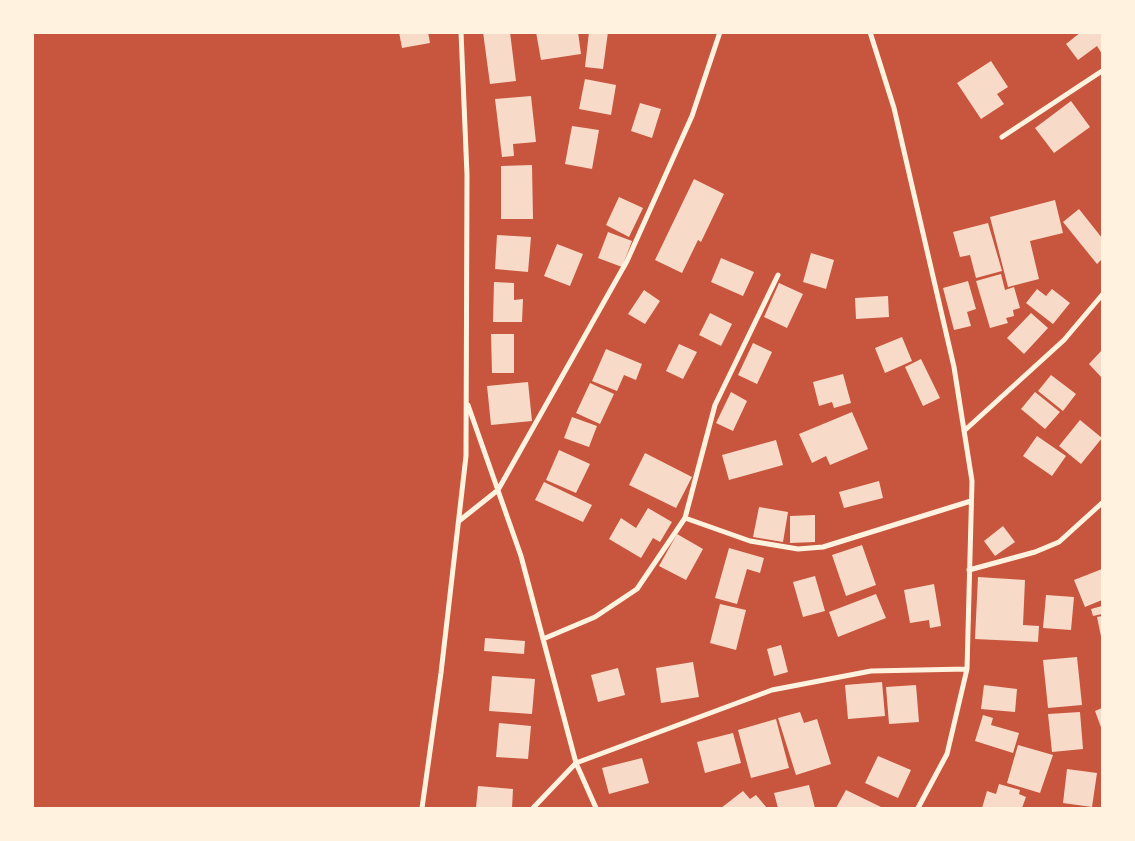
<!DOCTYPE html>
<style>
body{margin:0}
#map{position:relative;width:1135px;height:841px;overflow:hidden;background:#c8553d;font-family:"Exo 2",sans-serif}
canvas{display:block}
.frame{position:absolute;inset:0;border:34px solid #fff3e0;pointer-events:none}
</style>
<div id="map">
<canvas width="1135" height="841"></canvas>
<div class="frame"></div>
</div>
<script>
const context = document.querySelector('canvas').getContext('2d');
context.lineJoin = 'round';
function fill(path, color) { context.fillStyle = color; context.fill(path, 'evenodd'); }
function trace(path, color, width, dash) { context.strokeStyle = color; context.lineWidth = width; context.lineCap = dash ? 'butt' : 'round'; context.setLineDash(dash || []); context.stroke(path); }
const building = new Path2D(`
 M399,32h29l2,11 -28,5z
 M483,32h27l6,49 -26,3z
 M536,32h42l3,22 -40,6z
 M589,32h19l-5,37 -18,-2z
 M1081,32h21v22l-5,-8 -19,14 -12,-16z
 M991,61l17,26 -11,7 7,10 -23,15 -24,-36z
 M585,79l31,6 -5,30 -32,-6z
 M531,96l5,46 -23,2 1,12 -12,1 -7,-58z
 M1071,101l19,26 -36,26 -19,-25z
 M640,103l21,6 -9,29 -21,-7z
 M572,126l27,4 -7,39 -27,-5z
 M532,165l1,54h-32v-53z
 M694,179l30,15 -23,48 -3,-2 -16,33 -27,-13z
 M619,197l24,11 -14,29 -23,-12z
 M1055,200l8,33 -33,8 9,38 -31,8 -18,-70z
 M1079,209l23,29v21l-5,5 -34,-42z
 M988,223l14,48 -26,7 -6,-23 -10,2 -7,-25z
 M608,232l24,9 -10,26 -24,-9z
 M497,235l34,2 -3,35 -33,-3z
 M557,244l26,10 -13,32 -26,-10z
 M811,253l23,7 -8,29 -23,-7z
 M721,258l33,14 -11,24 -32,-14z
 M1001,274l4,16 9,-3 6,21 -7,2 1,6 -8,2 2,5 -18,5 -14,-47z
 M968,281l8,28 -9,3 4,14 -17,4 -11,-42z
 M494,282l20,1v17l9,-1 -1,23h-29z
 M779,283l24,11 -16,34 -23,-11z
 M1037,289l9,7 6,-7 18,14 -17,21 -27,-21z
 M644,290l16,11 -15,23 -17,-10z
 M888,296l1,21 -33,2 -1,-21z
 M710,313l22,11 -11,22 -22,-11z
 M1031,313l17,15 -24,26 -17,-16z
 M491,334h23v39h-22z
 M902,337l10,24 -27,12 -10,-25z
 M753,343l19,9 -15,32 -19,-9z
 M679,344l18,8 -14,27 -17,-8z
 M606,349l36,15 -6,16 -12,-5 -7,16 -25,-10z
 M1102,350v28l-13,-14z
 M921,359l19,39 -17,8 -18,-39z
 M843,374l8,29 -17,5 -2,-6 -13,4 -6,-24z
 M1051,375l25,19 -13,17 -25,-20z
 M528,382l4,39 -41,4 -4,-39z
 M590,383l24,11 -14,30 -24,-11z
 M731,392l16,9 -14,30 -17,-8z
 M1035,392l25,20 -15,17 -24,-20z
 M852,412l16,37 -38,16 -4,-9 -14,7 -13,-29z
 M572,417l25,9 -8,21 -25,-9z
 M1080,420l22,18 -21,26 -22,-18z
 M1037,436l29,20 -14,20 -29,-20z
 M776,440l7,25 -54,15 -7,-25z
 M559,450l31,14 -14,29 -30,-13z
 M645,453l47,24 -16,31 -47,-23z
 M879,481l4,17 -39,10 -5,-16z
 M544,482l48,23 -9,17 -48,-22z
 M759,507l29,5 -5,30 -30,-5z
 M648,508l24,14 -12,20 -7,-4 -12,20 -32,-19 12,-21 15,10z
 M815,515v27l-25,1v-27z
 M1003,526l12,16 -20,14 -11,-15z
 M677,534l26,15 -17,31 -27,-14z
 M862,545l14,40 -30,11 -14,-41z
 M729,548l35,10 -4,15 -13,-4 -10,35 -22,-6z
 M1102,569v31l-17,7 -11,-27z
 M815,576l10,35 -22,6 -10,-35z
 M978,577l47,3 -2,45 16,1 -1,16 -63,-3z
 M934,584l7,42 -11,2 -1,-8 -19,3 -6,-33z
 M876,594l10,24 -48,19 -9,-25z
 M1046,595l28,2 -3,33 -28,-2z
 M720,604l26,6 -10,40 -26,-7z
 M1102,606v8l-9,2 -2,-7z
 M1102,616v25l-5,-24z
 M485,638l40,3 -1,13 -40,-3z
 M781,645l7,27 -14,4 -7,-27z
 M1077,657l5,48 -34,3 -5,-48z
 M693,662l6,35 -38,6 -5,-35z
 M618,668l7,27 -27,7 -7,-27z
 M492,676l43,3 -3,35 -43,-3z
 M882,682l3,34 -37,3 -3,-34z
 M916,685l3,37 -30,2 -3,-37z
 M984,685l33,4 -2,23 -34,-3z
 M1102,708v22l-7,-19z
 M800,712l4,11 13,-4 14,45 -35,11 -18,-57z
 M1080,712l3,37 -31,3 -4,-38z
 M983,715l10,3 -2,7 28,8 -6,20 -38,-12z
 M776,719l13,49 -38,10 -13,-48z
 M499,723l32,3 -3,33 -32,-2z
 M733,733l8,30 -36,10 -8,-31z
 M1018,745l35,10 -13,38 -33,-10z
 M878,756l33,14 -13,28 -33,-15z
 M642,758l7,25 -40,11 -7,-26z
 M1067,769l30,4 -5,34 -29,-4z
 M999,784l21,6 -1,4 7,3 -4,11h-40l5,-17 9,3z
 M809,785l6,23h-37l-4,-15z
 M478,786l35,3 -1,19h-36z
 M846,790l37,18h-47z
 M743,791l7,8 6,-4 11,13h-46z`);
const minor = new Path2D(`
 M870,32l24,76 60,259 18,114 -5,188 -20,85 -29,54
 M1002,137l100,-66
 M468,405l53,151 55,207 20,45
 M964,431l100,-91 38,-45
 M685,518l65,23 48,8 25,-2 148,-46
 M459,521l39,-31 129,-229 65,-145 28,-84
 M969,570l66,-18 24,-10 43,-39
 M543,639l52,-22 42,-28 48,-71 30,-113 63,-130
 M422,808l19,-135 25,-217 1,-281 -6,-143
 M533,808l43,-45 196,-73 99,-19 96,-2`);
fill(building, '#f7dbc8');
trace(minor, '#fff3e0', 5);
</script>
